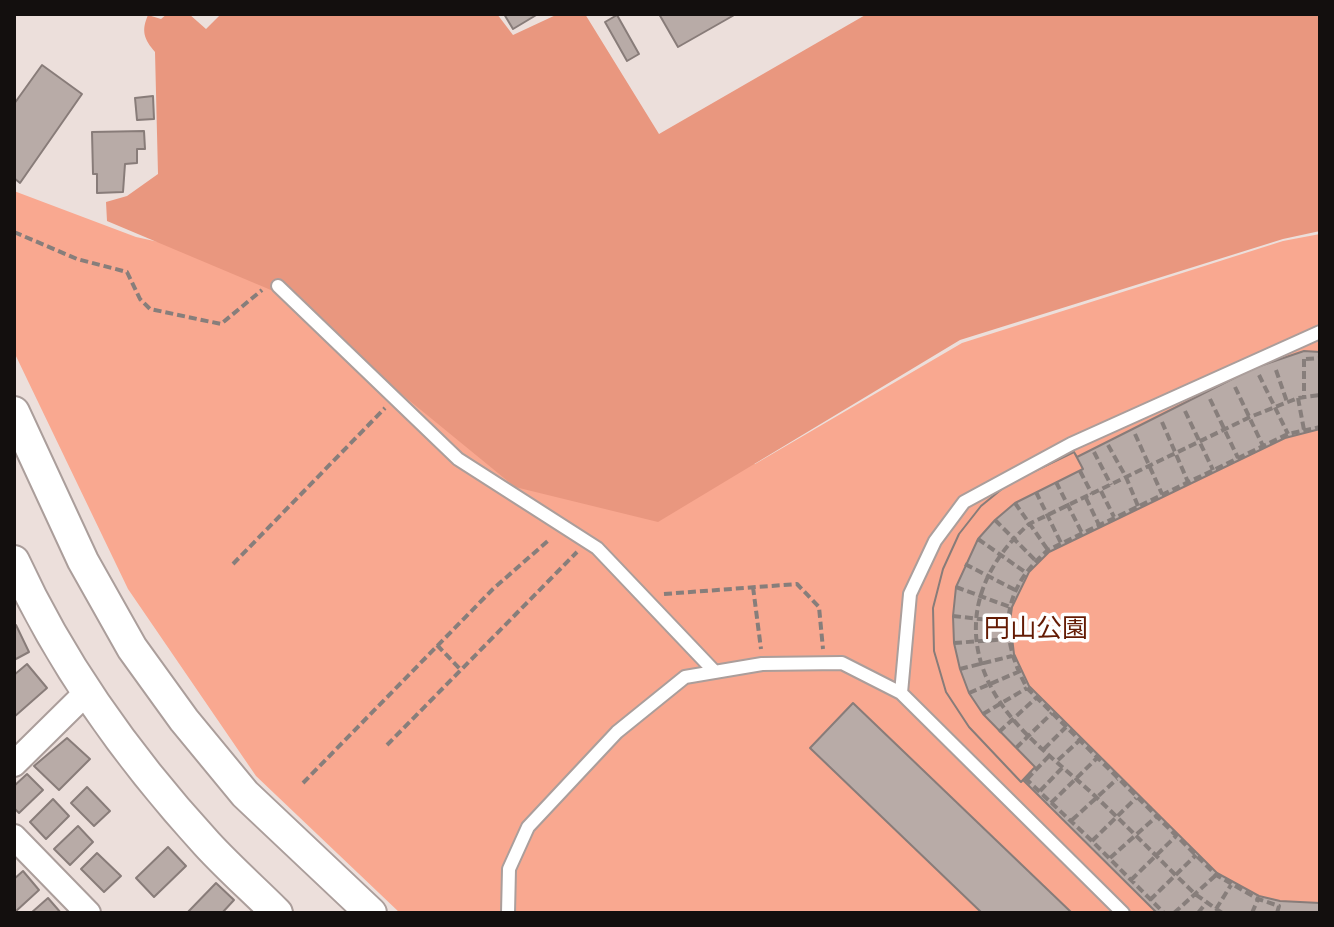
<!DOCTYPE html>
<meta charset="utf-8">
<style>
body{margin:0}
#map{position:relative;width:1334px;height:927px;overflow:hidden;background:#ecdfdb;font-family:"Space Grotesk",sans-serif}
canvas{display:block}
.frame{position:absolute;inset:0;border:16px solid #130f0e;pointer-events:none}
</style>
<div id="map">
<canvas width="1334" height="927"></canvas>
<div class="frame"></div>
</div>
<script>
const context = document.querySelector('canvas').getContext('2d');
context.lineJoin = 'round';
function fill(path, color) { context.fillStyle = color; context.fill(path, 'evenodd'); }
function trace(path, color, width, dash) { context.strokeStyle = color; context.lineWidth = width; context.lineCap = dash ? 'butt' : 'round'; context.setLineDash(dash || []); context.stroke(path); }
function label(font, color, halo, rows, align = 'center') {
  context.font = font + ' "Space Grotesk","Noto Sans JP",sans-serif'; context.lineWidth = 7; context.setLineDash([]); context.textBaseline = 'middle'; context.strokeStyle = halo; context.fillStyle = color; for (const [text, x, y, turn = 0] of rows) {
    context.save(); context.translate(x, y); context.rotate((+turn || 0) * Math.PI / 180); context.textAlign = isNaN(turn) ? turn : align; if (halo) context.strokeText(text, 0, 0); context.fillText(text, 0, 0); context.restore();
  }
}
const green = new Path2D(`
 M14,191l122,46 151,33 221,177 247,17 207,-121 321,-102 37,-7v679h-920l-144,-137 -128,-187 -114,-237z`);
const forest = new Path2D(`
 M167,14h22l17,15 15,-15h276l16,21 45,-21h27l74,120 208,-120h453v217l-37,8 -323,101 -302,182 -143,-35 -237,-194 -171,-72 -1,-19 21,-6 31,-22 -3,-122c-11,-13 -14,-21 -7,-37l13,4z`);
const building = new Path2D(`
 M504,14h34l-25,15z
 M659,14h77l-58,33z
 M617,15l22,39 -12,7 -22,-39z
 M42,65l40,29 -62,89 -6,-5v-74z
 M153,96l1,23 -17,1 -2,-22z
 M144,131l1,18h-8v14l-12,1 -2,28 -26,1v-19h-4l-1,-42z
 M1304,351l16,1v77l-35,9 -236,114 -20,20 -17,35 -2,14 4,33 15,32 188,187 42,23 21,5 40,2v10h-163l-134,-133 -2,2 -52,-55 -23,-35 -12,-41 -1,-43 10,-39 16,-35 22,-28 27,-22 66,-32 3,5 177,-89z
 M1074,452l9,17 -68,34 -20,17 -17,19 -22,48 -3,29 1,27 6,26 9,24 14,21 52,53 -14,15 -52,-55 -23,-35 -12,-41 -1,-43 10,-39 16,-35 22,-28 27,-22z
 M16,625l13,27 -15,8v-34z
 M27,664l20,24 -33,29v-42z
 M853,703l219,210h-90l-172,-165z
 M67,738l23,21 -31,31 -25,-24z
 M27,774l16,16 -24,23 -5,-5v-22z
 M87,787l23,24 -16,15 -23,-23z
 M53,799l16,17 -23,23 -16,-17z
 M78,826l15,16 -23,23 -16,-16z
 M168,847l18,19 -32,31 -18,-19z
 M97,853l24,23 -17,16 -23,-23z
 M23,871l16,19 -24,22 -1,-33z
 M216,883l18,17 -12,13h-35z
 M48,898l13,15h-30z`);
const path = new Path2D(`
 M14,232l63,27 50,13 13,27 10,10 71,15 41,-34
 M1304,359v38
 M1306,359l14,-1
 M1276,370l11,32
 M1259,375l29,59
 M1235,387l28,59
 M1298,398l6,32
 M1210,399l28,59
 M1185,411l28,59
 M1162,422l26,60
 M1135,434l27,60
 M1108,445l18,32 12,29
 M1094,452l17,33
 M1080,471l12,23
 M1056,482l26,51
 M1101,491l13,26
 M1036,492l25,51
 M1086,498l13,27
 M1015,503l33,47
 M995,520l40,40
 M978,539l47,33
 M233,564l152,-156
 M965,564l50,26
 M753,587l8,62
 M956,587l54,20
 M664,594l133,-10 22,23 4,42
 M953,616l54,6
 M954,643l55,-4
 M437,645l23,24
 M960,669l52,-13
 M969,693l49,-21
 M983,714l44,-26
 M999,732l38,-35
 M387,745l190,-193
 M1016,748l36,-35
 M1044,749l22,-22
 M1058,760l22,-20
 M1025,778l67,63 72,72
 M1027,779l23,-24
 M303,783l190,-194 57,-50
 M1040,791l23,-24
 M1051,803l46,-45
 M1072,820l45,-41
 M1092,841l44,-43
 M1110,858l46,-41
 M1131,880l45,-44
 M1150,900l46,-45
 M1216,909l15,-24
 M1174,913l42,-38
 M1198,913l8,-10
 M1222,913l-27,-19c-34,-33 -66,-66 -100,-98 -28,-26 -60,-50 -84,-79 -54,-66 -44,-138 18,-193l221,-107 48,-19 22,-3
 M1252,913l6,-14
 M1277,913l2,-7 -21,-7 -42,-24 -189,-187c-29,-53 -26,-98 21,-138l240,-116 32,-7`);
const service = new Path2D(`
 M278,286l180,173 139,89 118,124
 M901,693l9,-99 25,-53 29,-39 107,-58 249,-112
 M508,913l1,-44 19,-42 89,-95 68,-55 77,-13 80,-1 59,30 222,220`);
const minor = new Path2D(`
 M14,764l74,-73
 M14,837l74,76`);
const tertiary = new Path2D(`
 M14,412l69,149 49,87 52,72 61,74 126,119
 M14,561c47,103 117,200 193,283 22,24 47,46 70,69`);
const parkNames = [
 ["円山公園",1036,630]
];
fill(green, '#f9a890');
fill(forest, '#e9977f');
fill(building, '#b8aba7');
trace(building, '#887c79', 2);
trace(service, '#ab9e9b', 16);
trace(minor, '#ab9e9b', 28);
trace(tertiary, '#ab9e9b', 34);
trace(path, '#877e7b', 4, [8, 4]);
trace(service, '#fff', 12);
trace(minor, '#fff', 24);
trace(tertiary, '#fff', 30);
label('26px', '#641b04', '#fff', parkNames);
</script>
